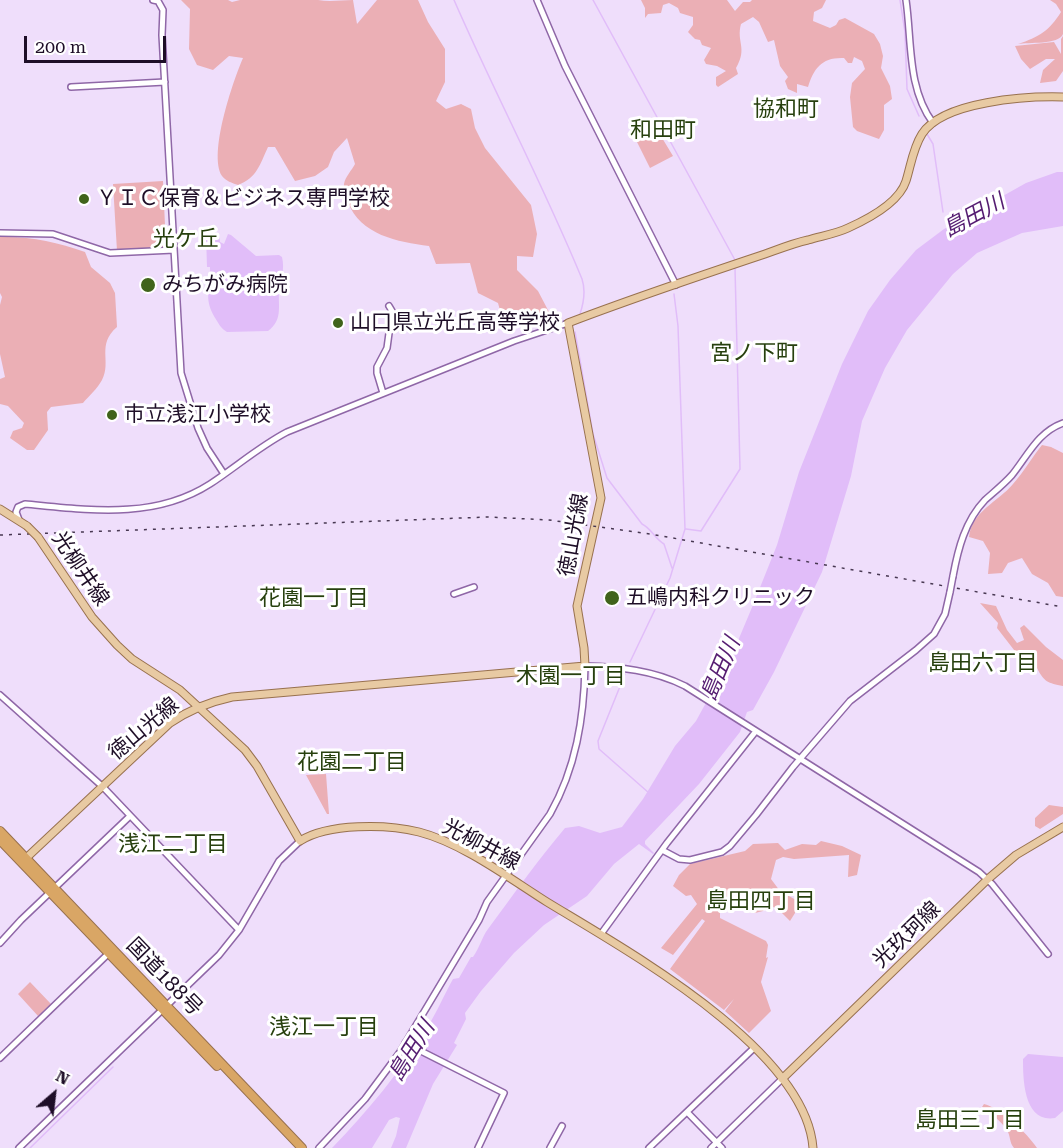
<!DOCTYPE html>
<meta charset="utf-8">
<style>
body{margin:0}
#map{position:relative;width:1063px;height:1148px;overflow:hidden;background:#efdefb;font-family:"Roboto Serif",serif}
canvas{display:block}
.north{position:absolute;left:24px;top:1064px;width:60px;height:60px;-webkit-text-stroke:4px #fff;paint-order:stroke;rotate:28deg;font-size:16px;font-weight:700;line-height:24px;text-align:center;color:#1e0e27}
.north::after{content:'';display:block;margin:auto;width:21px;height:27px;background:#1e0e27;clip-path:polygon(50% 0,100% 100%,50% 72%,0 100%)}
.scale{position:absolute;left:24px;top:36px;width:142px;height:27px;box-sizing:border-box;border:3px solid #1e0e27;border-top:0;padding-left:8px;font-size:18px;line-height:21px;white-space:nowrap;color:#1e0e27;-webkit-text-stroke:4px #fff;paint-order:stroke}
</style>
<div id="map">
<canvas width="1063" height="1148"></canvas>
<div class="north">N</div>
<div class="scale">200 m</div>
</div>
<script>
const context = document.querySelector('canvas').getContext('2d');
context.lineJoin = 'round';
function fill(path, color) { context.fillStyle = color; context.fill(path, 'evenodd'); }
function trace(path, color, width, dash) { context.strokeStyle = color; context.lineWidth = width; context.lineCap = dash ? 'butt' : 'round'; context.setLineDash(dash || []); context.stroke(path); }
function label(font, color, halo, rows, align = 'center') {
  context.font = font + ' "Roboto Serif","Noto Sans JP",serif'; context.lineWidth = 6; context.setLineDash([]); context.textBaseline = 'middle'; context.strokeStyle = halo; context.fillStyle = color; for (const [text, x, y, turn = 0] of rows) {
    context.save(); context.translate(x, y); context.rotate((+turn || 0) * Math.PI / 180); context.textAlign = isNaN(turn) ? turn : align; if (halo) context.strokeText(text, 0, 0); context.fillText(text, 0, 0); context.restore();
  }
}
const green = new Path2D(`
 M181,0h47l4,2 8,-2h78c12,2 23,0 35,0l4,24 20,-24h41l10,22 17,27v33l-9,19 10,8 15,-5 10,5 4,19 10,20 46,57 6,29 -4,23 -16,-1v14l21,21 11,21 -45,13 -6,-22 -20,-10 -8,-30 -34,1 -7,-18c-31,-4 -69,-11 -81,-44 -2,-6 -5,-12 -4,-18 1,-7 8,-14 11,-20l-8,-26 -13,14 -6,15 -13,9 -20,5 -20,-34h-7c-8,17 -11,31 -30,38 -6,-2 -12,-4 -16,-9 -14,-22 11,-95 21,-118l-14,-2 -16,14 -16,-5 -8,-16 1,-40z
 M641,0h86l8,11 8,-9h7l2,-2h74l-4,8 -8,4 -1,9 17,7 6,-3 3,-5 6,-2 29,16 6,10 3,12 -2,12 9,18 2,13 -8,6v25l-5,9 -22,-8 -4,-4 -3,-30 2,-14 13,-14 -3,-8 -8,-4 -2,6h-4l-4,-5c-22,-1 -30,10 -36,29l-11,-3v9l-9,-4 -3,-8 3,-4 -8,-11 -6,-26 -6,2 -9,-20 -6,-5 -12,7c-5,18 7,24 -5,44l2,6 -20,13 -2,-2v-8l10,-6 -9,-5 -11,-2 -2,-4 7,-12 -9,-3 -2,-5 -5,-1 -7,-7 5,-7v-8l-13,-4 -2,-5 -9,-5 -6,2 -2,8 -13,1 -3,4v-10z
 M1050,0h13c0,10 0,25 0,34 -4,11 -35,8 -45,10 21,-7 31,-13 43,-32l-5,-8z
 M1063,36v35l-7,10 -16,2 3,-13 12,-11h-9l-16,10 -9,-10 -6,-13 39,-4 7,12v-15z
 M653,123l20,33 -23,12 -13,-26 12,-7 -4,-7z
 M163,181l3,67 -49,3 -4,-67z
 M0,237c29,-1 57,5 85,15l6,15 19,16 5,10 2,34c-21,18 -5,34 -15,53 -5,9 -13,16 -19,23l-32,4 -4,5 1,18 -14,20h-7l-17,-12 3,-7 9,-3 2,-5 -16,-17 -8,-2v-25l5,-2 -5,-23v-49l2,-8 -2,-4z
 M1042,445l9,2 12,6v144l-7,-1 -8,-13 -16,-9 -10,-16 -14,5 -6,10 -14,1 2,-21 -7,-12 -14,-4c3,-26 29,-35 44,-53 11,-12 19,-27 29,-39z
 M980,603l16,3 11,24 10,13 7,-3 -4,-12 4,-3 22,22 17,13v26c-15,-3 -19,-4 -26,-18h-9l-31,-40 1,-5z
 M326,774l3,40h-2l-21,-39z
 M1049,805l14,2v7l-23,15 -5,-3v-8z
 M821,841l21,5 19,9 -4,20 -9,2 1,-22 -55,4 -11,-2 -7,3 -5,19 9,12 16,9 -1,13 -5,8 -12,-12 -10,-4 -5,6 -8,2 -18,-8 -17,5v8l46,23 2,4 -2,13 2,-1 -7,25 10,29 -22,22 -24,-22 9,-12 -10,11 -54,-41 35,-48 -3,-2 -29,36 -12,-7 36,-44 -6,-9 -5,1 -13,-10 6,-11 11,-11 55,-13 8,-7 25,-1 7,7 17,-6 14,1z
 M30,982l21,22 -13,12 -20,-22z
 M984,1104c17,4 43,29 53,44h-23c-5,-6 -3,-11 -7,-18 -6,-9 -16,-16 -25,-23z`);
const water = new Path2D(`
 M1057,172h6v54l-41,7 -45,20 -24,21 -46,56 -22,38 -23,53 -11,55 -29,96 -48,100 -21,38 -6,2 -7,20 -41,52 -54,57v3l9,9 -1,1 -14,-10 -25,20 -27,32 -43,29 -30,28 -33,38 -16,22 1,6 -12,24 3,2 -24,39 -27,64h-15l5,-12 4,-18 -4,-1 -7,3 -17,28h-40c36,-37 68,-76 95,-120 10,-16 17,-33 26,-49l6,-1 12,-21h2c7,-10 9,-20 15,-28 25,-34 50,-69 77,-101l14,-2 21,7 22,-6 21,-28 32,-53 21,-25 36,-66 21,-50 24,-60 22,-73 43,-108 26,-53 22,-31 26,-30 28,-21 82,-46z
 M216,233l3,2 1,7 4,2 4,-10 3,1 25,21 23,-1 3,2c3,13 -1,21 -3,34 -1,16 4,29 -11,40l-41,1c-5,-3 -7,-6 -10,-11 -15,-23 -6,-30 -7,-54h-3l-1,-32z
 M1028,1054l35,3v54l-8,7c-31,5 -32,-37 -32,-59z`);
const stream = new Path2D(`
 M454,0c41,94 89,184 128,279 4,12 2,23 -2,35
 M593,0l142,260
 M900,0l5,32 2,57 12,27
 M927,134l6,10 10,68
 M575,332l18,102 14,44 35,46c10,5 12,14 22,20l8,24
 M686,529l15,2 39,-62 -5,-201
 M630,662l40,-84 15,-49 -7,-203 -4,-32
 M625,674l-27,67 1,8 50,44
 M30,1148l83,-81`);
const minor = new Path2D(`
 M153,0l5,1 5,9 -1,25 19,338 17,55 9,20 17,26
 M537,0l28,66 111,219
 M906,0c6,41 1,88 27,123
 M71,87l94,-5
 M0,233l53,1 57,19 64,-3
 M383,393l-6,-20v-6l10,-19 5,-37 -3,-5
 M19,520l-3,-8 2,-5 7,-3c64,6 129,16 185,-20 26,-17 50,-38 77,-52l227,-91 54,-18
 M953,576c5,-27 12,-55 32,-76 9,-8 19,-16 27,-25 16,-20 26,-43 51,-52
 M454,594l20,-7
 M0,695l103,92 136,143
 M662,850l17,9 11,1 32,-8 8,-6 26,-31 37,-48 57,-66 66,-51 18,-16 11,-20 5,-22
 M601,934l66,-91 89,-112
 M0,943l21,-23 109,-104
 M405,1043l99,50 -26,55
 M0,1058l109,-105
 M687,1112l35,36
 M19,1148l200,-193 20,-25 40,-69 21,-20
 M319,1148l46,-49 35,-47 79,-132 8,-18 63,-88c26,-46 34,-96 35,-148 35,1 68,4 100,20l294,186 13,12 56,70
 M550,1148l12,-22
 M649,1148l105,-100
 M711,1148l71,-69`);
const major = new Path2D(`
 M0,509l27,17
 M38,537l54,80 25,28 15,14 48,31 65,60 12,16 43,75c28,-18 87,-17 119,-9 43,11 90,46 128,70 77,47 259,147 266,246
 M23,861l147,-138c19,-13 39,-21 62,-26l353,-31 -1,-18 -7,-42 24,-108 -33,-175c65,-25 131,-47 197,-69 14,-5 29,-11 43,-14 13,-4 27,-6 40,-12 20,-9 51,-25 58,-47 5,-16 7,-33 16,-47 21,-33 105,-38 141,-37
 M782,1079l206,-200 28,-24 47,-28`);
const highway = new Path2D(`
 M0,831l302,317
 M0,840l217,226`);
const rail = new Path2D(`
 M0,535l488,-18 61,3 101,14 413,73`);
const minorBridge = new Path2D(`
 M950,592l3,-16`);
const majorBridge = new Path2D(`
 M27,526l11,11`);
const markers = [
 [84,199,6,"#40631b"],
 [148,285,8,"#40631b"],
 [338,323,6,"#40631b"],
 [112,415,6,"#40631b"],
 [612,598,8,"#40631b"]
];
const poiNames = [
 ["ＹＩＣ保育＆ビジネス専門学校",96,199],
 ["みちがみ病院",162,285],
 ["山口県立光丘高等学校",350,323],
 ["市立浅江小学校",124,415],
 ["五嶋内科クリニック",626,598]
];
const streetNames = [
 ["徳山光線",574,535,-80],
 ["光柳井線",80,569,56],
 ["徳山光線",144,729,-40],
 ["光柳井線",481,845,28],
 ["光玖珂線",907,935,-44],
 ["国道188号",164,977,46]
];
const neighbourhoodNames = [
 ["協和町",786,110],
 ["和田町",663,131],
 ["光ケ丘",186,240],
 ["宮ノ下町",754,354],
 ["花園一丁目",314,599],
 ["島田六丁目",983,664],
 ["木園一丁目",571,677],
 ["花園二丁目",352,763],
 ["浅江二丁目",173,845],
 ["島田四丁目",761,902],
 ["浅江一丁目",324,1028],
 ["島田三丁目",970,1121]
];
const waterNames = [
 ["島田川",974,216,-28],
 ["島田川",721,669,-67],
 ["島田川",412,1051,-58]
];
fill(green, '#ebafb5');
fill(water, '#e1bdf9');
trace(stream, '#e1bdf9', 1.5);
trace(minor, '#8f67a7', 8);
trace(major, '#98714f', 9);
trace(highway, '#98714f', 10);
trace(minor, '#fff', 5);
trace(major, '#e8caa3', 7);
trace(highway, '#d9a665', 8);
trace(rail, '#483852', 1.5, [3, 6]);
trace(minorBridge, '#8f67a7', 8, []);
trace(majorBridge, '#98714f', 9, []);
trace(minorBridge, '#fff', 5);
trace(majorBridge, '#e8caa3', 7);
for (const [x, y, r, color] of markers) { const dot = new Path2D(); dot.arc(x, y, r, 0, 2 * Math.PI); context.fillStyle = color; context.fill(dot); trace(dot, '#fff', 2); }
label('21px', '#1e0e27', '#fff', poiNames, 'left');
label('21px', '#1e0e27', '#fff', streetNames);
label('22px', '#27400e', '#fff', neighbourhoodNames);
label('italic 22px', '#551c71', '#fff', waterNames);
</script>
